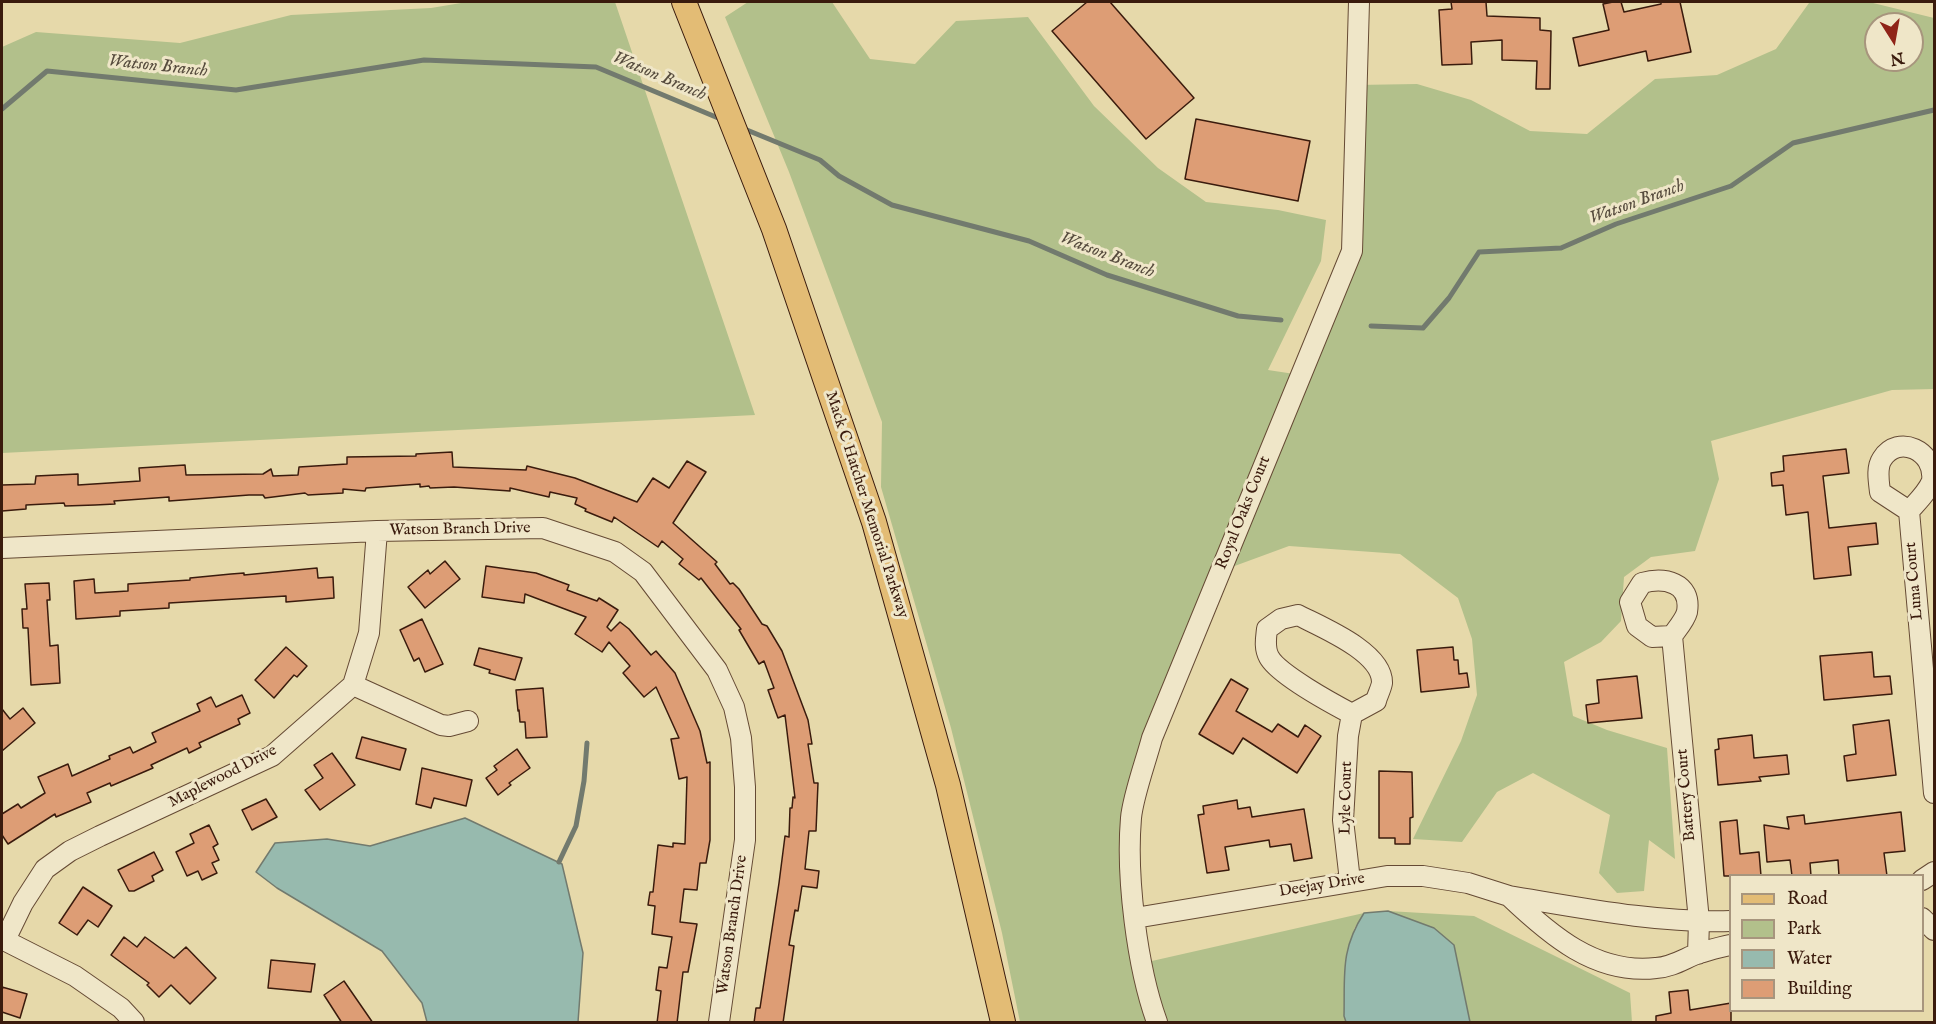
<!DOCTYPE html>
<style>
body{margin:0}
#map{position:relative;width:1936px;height:1024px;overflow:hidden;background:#e6d9aa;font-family:"IM FELL English",serif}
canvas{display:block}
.frame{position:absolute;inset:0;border:3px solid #3a1b0d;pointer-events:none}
.legend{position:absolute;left:1729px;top:874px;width:195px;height:138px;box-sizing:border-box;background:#efe6c8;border:2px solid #a7957d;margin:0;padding:8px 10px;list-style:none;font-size:18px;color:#3a1b0d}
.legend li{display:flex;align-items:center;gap:12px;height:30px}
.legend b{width:30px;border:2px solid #a7957d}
.north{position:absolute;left:1864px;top:12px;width:60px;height:60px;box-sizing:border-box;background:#efe6c8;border:2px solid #a7957d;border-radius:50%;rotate:169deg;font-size:16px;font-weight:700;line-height:24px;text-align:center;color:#3a1b0d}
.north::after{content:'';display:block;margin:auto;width:21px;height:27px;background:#8f2418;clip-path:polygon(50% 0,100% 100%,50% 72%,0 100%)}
</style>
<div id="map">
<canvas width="1936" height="1024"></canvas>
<div class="frame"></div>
<ul class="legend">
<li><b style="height:8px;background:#e3bc75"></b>Road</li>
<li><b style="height:16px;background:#b2c08b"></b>Park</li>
<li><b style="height:16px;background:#97baae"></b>Water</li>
<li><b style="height:16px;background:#dd9d75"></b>Building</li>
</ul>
<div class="north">N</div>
</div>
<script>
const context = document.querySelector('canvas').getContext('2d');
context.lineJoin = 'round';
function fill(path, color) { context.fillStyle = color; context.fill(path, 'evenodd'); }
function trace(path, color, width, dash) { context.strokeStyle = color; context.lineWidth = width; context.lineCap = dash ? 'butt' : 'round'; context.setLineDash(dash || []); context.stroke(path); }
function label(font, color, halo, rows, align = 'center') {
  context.font = font + ' "IM FELL English",serif'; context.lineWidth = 6; context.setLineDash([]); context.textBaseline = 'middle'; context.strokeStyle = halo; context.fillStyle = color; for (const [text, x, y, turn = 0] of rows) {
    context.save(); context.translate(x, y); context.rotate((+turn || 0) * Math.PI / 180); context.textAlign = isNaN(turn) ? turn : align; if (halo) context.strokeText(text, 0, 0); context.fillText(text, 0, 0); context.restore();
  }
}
const green = new Path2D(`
 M467,2h148l140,413 -753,38v-406l34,-15 144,11 111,-28 140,-7z
 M748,2h84l38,57 45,5 41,-43 72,-4 66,89 64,62 48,34 72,8 48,10 -5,41 -53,109 33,5 51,-124 4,-166 61,-1 54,16 59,31 57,3 68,-55 62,-4 59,-26 33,-46 60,-1 65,16v371l-42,1 -181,51 8,38 -24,72 -44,6 -27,20 -3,44 -20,21 -37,20 9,54 34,14 60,18 8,111 -26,-19 -5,51 -27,2 -18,-20 11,-58 -77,-42 -36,19 -35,50 -49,-3 48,-98 16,-46 -5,-56 -14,-41 -58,-44 -111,-8 -68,25 -90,245 12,147 221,-50 -10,16 -10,87 2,6h-326l-18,-89 -51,-205 -70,-241 1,-65 -93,-250 -64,-155zM1876,24h36v36h-36z
 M1388,911l86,5 156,77 2,29h-162l-16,-77 -47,-26z`);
const water = new Path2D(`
 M465,818l97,46 21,89 -5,69h-151l-5,-19 -40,-52 -105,-63 -21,-16 19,-29 52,-4 43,7z
 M1388,911l46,17 20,17 16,77h-124l-2,-6c1,-41 -4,-66 20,-103z`);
const stream = new Path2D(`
 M2,109l45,-38 189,19 188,-30 172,7 127,53
 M742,128l78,32 19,16 53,29 137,36 78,34 131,41 43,4
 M1371,326l52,2 26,-30 30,-46 82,-4 55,-24 115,-38 62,-43 141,-33
 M559,862l17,-36 8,-45 3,-38`);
const building = new Path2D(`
 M1087,2h23l84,96 -48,41 -94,-108z
 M1451,2h35l1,14 53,2v12l11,1 -1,58h-14l1,-28 -35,-1v-20l-31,2 1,22 -30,1 -3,-55 13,-1z
 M1613,2h8l3,10 37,-8v-2h19l11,50 -43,9 -2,-10 -67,15 -6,-28 36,-8 -6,-26z
 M1196,119l114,22 -12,60 -113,-22z
 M1846,449l3,24 -26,3 6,52 47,-5 2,21 -30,3 3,28 -37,4 -6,-67 -22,3 -3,-30 -11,1 -1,-13 13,-2 -1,-15z
 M452,452l1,15 73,3 1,-4 48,12 62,24 16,-24 16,10 18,-27 19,11 -33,51 44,39 -2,2 15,20 3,-1 6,6 23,35 5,2 15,25 26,69 4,24h-4l6,39h4l-2,48h-7l-4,38 14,2 -2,17 -15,-2 -4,25 -3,-1 -6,35 5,1 -11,77h-29l2,-15h4l19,-125 6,-47 4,1 1,-29h2l1,-11 2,1 -10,-83 -7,3 -3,-8 -7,-20 6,-2 -10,-27 -5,3 -20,-34 2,-1 -40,-51 -2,2 -20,-16 4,-5 -21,-18 -4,6 -44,-30 -2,5 -27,-11 1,-2 -11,-5 2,-6 -27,-6 -1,5 -39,-9v3l-56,-4 -24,1 -1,-2 -9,1v-3l-54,4 -1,3 -22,-2v4l-35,2 -3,-2 -40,5 -2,-3h-14l-80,6v-4l-55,4 1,3 -20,1 -30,1 -1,-3 -38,2v4l-24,2v-26l33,-1 1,-8 42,-2v11l62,-4 -1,-13 46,-3 1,10 77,-1 8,-5 2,7 25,-1 1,-8 48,-3v-7l69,-1v-2z
 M445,561l15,18 -35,29 -17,-21 20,-17 2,4z
 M486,566l50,7 33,12 -2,5 30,11 2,-3 19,12 -11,17 4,4 9,-9 9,7 22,26 5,-4 19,22 25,58 7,32 3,-1v78l-4,23h-6l-3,27 -13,-1 -4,33 17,2 -9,48h-5l-6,51h-20l4,-32 -5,-1 3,-23 8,1 5,-31 -20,-3 3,-28 -7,-1 2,-13h3l5,-47 15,2v-4l12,1 2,-67 -8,2 -8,-40 8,-1 -23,-51 -12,10 -21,-24 7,-7 -21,-24 -7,10 -27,-18 11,-17 -61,-23 -1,9 -42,-6z
 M317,568l1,10 15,-1 1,21 -48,4v-6l-117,7v5l-49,3v5l-44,3 -2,-38 20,-2 1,14 33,-2v-7l62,-4v-2l41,-4 13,-1v2z
 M49,583l1,17h-3l3,46 8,-1 2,38 -29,2 -3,-57h-5l-1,-19h5l-2,-25z
 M422,619l21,45 -18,8 -6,-14 -5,3 -14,-31z
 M286,647l21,19 -10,11 -3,-2 -20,23 -19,-18z
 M1453,647l1,13h4l1,14 8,-1 2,14 -48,5 -4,-42z
 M479,648l43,10 -7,22 -26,-7 1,-3 -16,-5z
 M1872,652l2,25 16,-1 2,18 -68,6 -4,-44z
 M1637,676l5,42 -54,5 -2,-18 13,-2 -2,-23z
 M1231,679l17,10 -12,22 36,21 6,-8 20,13 7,-12 16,11 -24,37 -54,-35 -10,16 -34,-20z
 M543,688l4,49 -21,1 -1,-16h-5l-1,-12 -1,1 -2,-21z
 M242,695l8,18 -12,6 2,5 -41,19 2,4 -12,6 -2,-5 -36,17 2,3 -42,18 -1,-3 -23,10 4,9 -35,15 -1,-3 -47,30 -6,-9v-21l16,-10 3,4 24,-15 -7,-16 30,-13 4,12 38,-17 -1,-3 21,-9 3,6 23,-11 -4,-9 48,-22 -3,-7 14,-7 5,10z
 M23,708l12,15 -33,28v-42l8,10z
 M1889,720l7,55 -49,6 -3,-25 12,-2 -3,-29z
 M1752,735l2,23 33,-3 2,19 -30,3 2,4 -43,4 -3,-35 4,-1 -1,-10z
 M362,737l44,12 -6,21 -44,-12z
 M517,749l13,19 -21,15 2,2 -13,10 -12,-17 11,-8 -3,-4z
 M332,753l23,32 -35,25 -15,-20 18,-12 -9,-13z
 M422,768l50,12 -6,26 -32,-8 -3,10 -15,-4z
 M1379,771l33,1 1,45 -3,1v26h-15v-6h-16z
 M266,799l11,18 -25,13 -10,-20z
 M1237,800l1,9 12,-2 2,10 52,-8 8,49 -18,3 -3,-17 -21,3 -1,-7 -44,7 4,23 -22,3 -9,-58 6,-1 -1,-8z
 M1901,812l4,39 -21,2 3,23h-48l-1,-16 -28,3 1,13h-19l-2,-16 -23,2 -3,-37 25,4 -2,-12 17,-2 1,9z
 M1737,820l3,34 19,-2 2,24h-37l-4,-54z
 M209,825l9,19 -5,3 6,13 -7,3 5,10 -15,7 -4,-9 -11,5 -11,-24 18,-9 -4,-9z
 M154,852l9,18 -11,6 2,5 -20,10h-5l-11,-21z
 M83,887l29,19 -14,21 -10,-7 -11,15 -18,-12z
 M124,937l13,10 8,-10 29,21 12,-11 30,31 -26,26 -19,-19 -12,12 -12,-12 2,-2 -38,-28z
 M271,960l44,4 -4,28 -43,-4z
 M344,981l29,42h-31l-18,-28z
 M2,987l25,7 -7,24 -18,-6z
 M1688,990l2,20 41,-7v20h-75v-7l15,-3 -2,-21z`);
const minor = new Path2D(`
 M1909,511l-29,-19c-1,-10 -4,-24 2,-33 16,-26 54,-8 50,22 -5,12 -15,21 -23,30l25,282
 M2,548l375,-17 166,-3 72,24 28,20 74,98 17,37 7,31 4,49v53l-26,182
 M1298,615c23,12 85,37 84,68 -1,6 -5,13 -6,18l-24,13c-19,-10 -74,-40 -83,-57 -5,-9 -3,-19 -2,-28l14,-10z
 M1672,636l-20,1 -15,-11 -7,-24 12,-19c22,-6 50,-1 45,29 -2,8 -10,17 -15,24l27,285 -1,33
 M353,685l88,40 8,1 19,-5
 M1922,880l12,-8
 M1350,881l-7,-61 5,-84 4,-22
 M1135,918l252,-42h36l45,7 41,13
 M1922,918l12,12
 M1730,921c-74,2 -148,-13 -221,-25 41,39 87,79 147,72 17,-1 29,-10 43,-15 11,-3 21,-6 31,-8
 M2,939l73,37 46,32 13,14
 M5,940l18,-37 22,-34 25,-18 30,-15 172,-80 81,-71 16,-52 8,-102
 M1157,1022c-20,-55 -31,-145 -26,-204 2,-22 15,-57 21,-80l200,-487 7,-249`);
const major = new Path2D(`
 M684,2l90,227 100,293 74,263 55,237`);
const streetNames = [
 ["Mack C Hatcher Memorial Parkway",866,505,72],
 ["Royal Oaks Court",1244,513,-68],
 ["Watson Branch Drive",460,530,-1],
 ["Luna Court",1915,581,-95],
 ["Maplewood Drive",223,777,-27],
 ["Battery Court",1687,795,-95],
 ["Lyle Court",1347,798,-89],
 ["Deejay Drive",1322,886,-9],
 ["Watson Branch Drive",733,925,-82]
];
const waterNames = [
 ["Watson Branch",158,67,6],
 ["Watson Branch",659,77,23],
 ["Watson Branch",1637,203,-20],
 ["Watson Branch",1107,256,21]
];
fill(green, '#b2c08b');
fill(water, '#97baae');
trace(water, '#727a6e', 1.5);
trace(stream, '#727a6e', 5);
fill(building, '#dd9d75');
trace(building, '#3a1b0d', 1.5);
trace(minor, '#654a34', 22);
trace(major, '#3a1b0d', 26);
trace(minor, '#efe6c8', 20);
trace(major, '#e3bc75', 24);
label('16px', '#3a1b0d', '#efe6c8', streetNames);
label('italic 18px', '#564b3d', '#efe6c8', waterNames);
</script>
